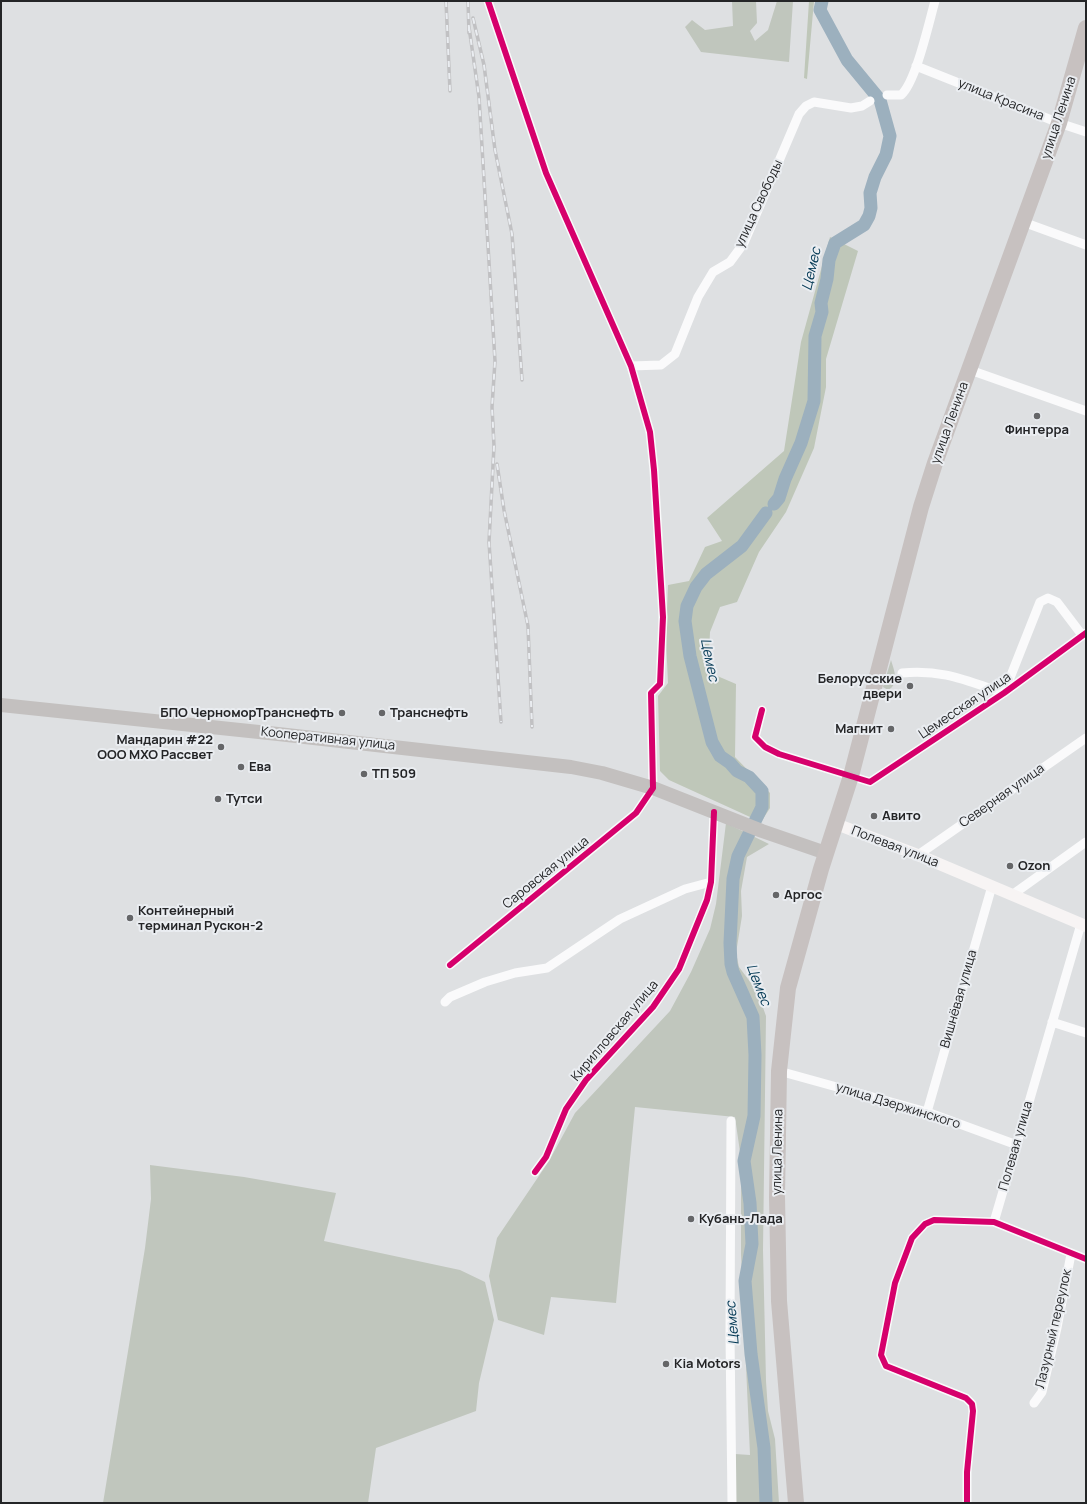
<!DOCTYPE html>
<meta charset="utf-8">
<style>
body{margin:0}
#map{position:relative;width:1087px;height:1504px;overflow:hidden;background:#dee0e2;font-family:Manrope,sans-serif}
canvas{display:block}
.frame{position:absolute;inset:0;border:2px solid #242527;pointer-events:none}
</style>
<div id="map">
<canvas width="1087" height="1504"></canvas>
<div class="frame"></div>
</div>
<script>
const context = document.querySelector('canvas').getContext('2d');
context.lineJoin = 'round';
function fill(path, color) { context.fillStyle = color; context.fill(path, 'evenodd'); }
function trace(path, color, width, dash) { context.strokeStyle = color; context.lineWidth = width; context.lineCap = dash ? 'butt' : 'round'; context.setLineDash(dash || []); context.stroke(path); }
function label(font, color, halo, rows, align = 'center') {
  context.font = font + ' Manrope,sans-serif'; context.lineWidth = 4; context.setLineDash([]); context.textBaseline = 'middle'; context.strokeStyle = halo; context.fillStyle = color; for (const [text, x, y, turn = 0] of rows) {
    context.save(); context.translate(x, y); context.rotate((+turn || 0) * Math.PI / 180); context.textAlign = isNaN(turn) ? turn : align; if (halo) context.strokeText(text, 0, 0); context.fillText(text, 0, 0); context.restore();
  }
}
const green = new Path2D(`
 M732,1h24l1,22 -7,8 5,10 13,-11 9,-29h16l-4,61 -88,-10 -16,-25 7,-7 13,10 28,-4z
 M891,660c3,10 9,24 -3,30l-5,-3z
 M726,823l43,21 -22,13 -6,34 1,25 -6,37 3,14 18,24 9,25 -3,234 3,131 2,30 7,28 4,64h-43l-1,-49 15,1 -9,-201v-95l-6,-42 -100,-10 -19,196 -65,-6 -7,38 -46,-15 -9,-44 8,-38 52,-77 26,-48 95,-102 21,-39 19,-43 6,-25z
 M150,1165l94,12 92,16 -12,48 136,29 25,12 9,38 -15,63 -3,28 -100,37 -8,55h-265l42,-255 6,-49z`);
const forest = new Path2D(`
 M809,1h5l-7,78 -3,-1z
 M830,237l28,14 -32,108v28l-12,61 -28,64 -27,40 -22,50 -17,5 -10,25 -2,40 28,12 -1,73 35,36v15l-9,14 -92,-42 -9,-9 -2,-75 10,-13 -2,-44 2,-54 21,-4 16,-34 17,-6 -15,-23 77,-67 17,-109z`);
const river = new Path2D(`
 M774,504l5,-6 6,-19 16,-36 13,-42 1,-65 7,-24 -1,-9 6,-24 2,-19 6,-17 29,-18 5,-9 2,-8 -1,-15 5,-16 11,-22 4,-19 -10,-36 -33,-40 -27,-50 2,-9
 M766,513l-24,33 -36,28 -10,13 -9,19 -2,15 5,35 22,86 8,14 10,7 7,8 12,6 13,14v16l-24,49 -5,23 -3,64 1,21 2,8 20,45 2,38 -1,61 -10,45 6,42 2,41 -7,37 6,73 13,94 2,55`);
const street = new Path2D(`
 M916,66l143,57 27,9
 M887,95h14c15,-13 28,-73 34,-94
 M1023,222l63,23
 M631,366l30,-1 14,-11 23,-57 15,-25 17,-10 14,-19 55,-129 7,-8 8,-4 37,6 11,-2 8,-5
 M970,370l116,41
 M902,673c40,-4 65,8 102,20l36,-91 8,-4 9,4 25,33
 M762,710l-7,27 10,10 14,7 91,28 134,-89 82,-60
 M918,855l168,-117
 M1012,895l74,-53
 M450,965l186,-152 17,-25 -2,-95 9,-9 3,-67 -9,-147 -4,-38 -19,-66 -85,-193 -58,-172
 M445,1002l5,-5 35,-15 30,-9 32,-5 73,-49 65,-30 26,-7
 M1052,1022l34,11
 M779,1071l148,41 90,33
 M927,1112l65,-226
 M731,1121l-1,214 2,168
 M535,1172l11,-15 20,-48 20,-29 67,-73 26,-38 28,-69 4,-18 3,-70
 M994,1222l87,-298
 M1034,1403l8,-11 15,-64 14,-74
 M967,1503v-31l6,-61 -1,-7 -6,-6 -80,-32 -5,-11 14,-72 17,-45 13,-14 9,-4 60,2 92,37`);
const secondary = new Path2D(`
 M836,824l82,31 168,71`);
const primary = new Path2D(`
 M1,705l277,29 293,33 31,6 51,15 109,43 64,22`);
const highway = new Path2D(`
 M796,1503l-17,-202 -2,-104 2,-126 9,-83 33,-119 30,-93 70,-269 14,-44 124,-340 27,-95`);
const rail = new Path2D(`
 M446,1l4,90
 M468,1l1,32
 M473,18l11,47 11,85 17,84 10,146
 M469,27l10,70 16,264 -3,46 2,39 -5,96 12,180
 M497,464l7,46 24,116 4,101`);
const cycleway = new Path2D(`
 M762,710l-7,27 10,10 14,7 91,28 134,-89 82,-60
 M450,965l186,-152 17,-25 -2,-95 9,-9 3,-67 -9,-147 -4,-38 -19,-66 -85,-193 -58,-172
 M535,1172l11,-15 20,-48 20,-29 67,-73 26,-38 28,-69 4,-18 3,-70
 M967,1503v-31l6,-61 -1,-7 -6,-6 -80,-32 -5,-11 14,-72 17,-45 13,-14 9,-4 60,2 92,37`);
const markers = [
 [1037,416,4,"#656668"],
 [910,686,4,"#656668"],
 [342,713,4,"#656668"],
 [382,713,4,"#656668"],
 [891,729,4,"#656668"],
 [221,747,4,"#656668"],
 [241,767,4,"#656668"],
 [364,774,4,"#656668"],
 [218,799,4,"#656668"],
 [874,816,4,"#656668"],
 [1010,866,4,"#656668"],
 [776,895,4,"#656668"],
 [130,918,4,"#656668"],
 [691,1219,4,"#656668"],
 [666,1364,4,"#656668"]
];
const streetNames = [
 ["улица Красина",1001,100,22],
 ["улица Ленина",1059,118,-72],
 ["улица Свободы",759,204,-65],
 ["улица Ленина",950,423,-70],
 ["Цемесская улица",965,706,-34],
 ["Кооперативная улица",328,739,6],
 ["Северная улица",1002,796,-35],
 ["Полевая улица",895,847,21],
 ["Саровская улица",546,873,-39],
 ["Вишнёвая улица",959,999,-74],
 ["Кирилловская улица",615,1031,-50],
 ["улица Дзержинского",898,1106,17],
 ["Полевая улица",1016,1146,-74],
 ["улица Ленина",778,1152,-89],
 ["Лазурный переулок",1054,1329,-77]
];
const poiNames = [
 ["Финтерра",1037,430,"center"],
 ["Белорусские",902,679,"right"],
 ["двери",902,694,"right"],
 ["БПО ЧерноморТранснефть",334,713,"right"],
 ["Транснефть",390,713],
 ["Магнит",883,729,"right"],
 ["Мандарин #22",213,740,"right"],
 ["ООО МХО Рассвет",213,755,"right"],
 ["Ева",249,767],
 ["ТП 509",372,774],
 ["Тутси",226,799],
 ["Авито",882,816],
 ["Ozon",1018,866],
 ["Аргос",784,895],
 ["Контейнерный",138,911],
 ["терминал Рускон-2",138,926],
 ["Кубань-Лада",699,1219],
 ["Kia Motors",674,1364]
];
const waterNames = [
 ["Цемес",812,269,-77],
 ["Цемес",709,660,78],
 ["Цемес",758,985,69],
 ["Цемес",733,1323,-95]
];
fill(green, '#c0c6bd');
fill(forest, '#bfc7b9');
trace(river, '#9cb0be', 13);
trace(street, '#fafafb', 9);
trace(secondary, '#f7f4f4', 12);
trace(primary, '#c3c0bf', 14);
trace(highway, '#c7c1c0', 16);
trace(rail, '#c1c1c3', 3.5);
trace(rail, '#eaedf1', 2, [6]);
trace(cycleway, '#d6006c', 6);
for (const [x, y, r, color] of markers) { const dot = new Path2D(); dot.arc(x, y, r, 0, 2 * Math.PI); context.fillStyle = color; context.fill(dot); trace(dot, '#eaedf1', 1.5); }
label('13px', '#242527', '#eaedf1', streetNames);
label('bold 13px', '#242527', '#eaedf1', poiNames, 'left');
label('italic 14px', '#003753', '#eaedf1', waterNames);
</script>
